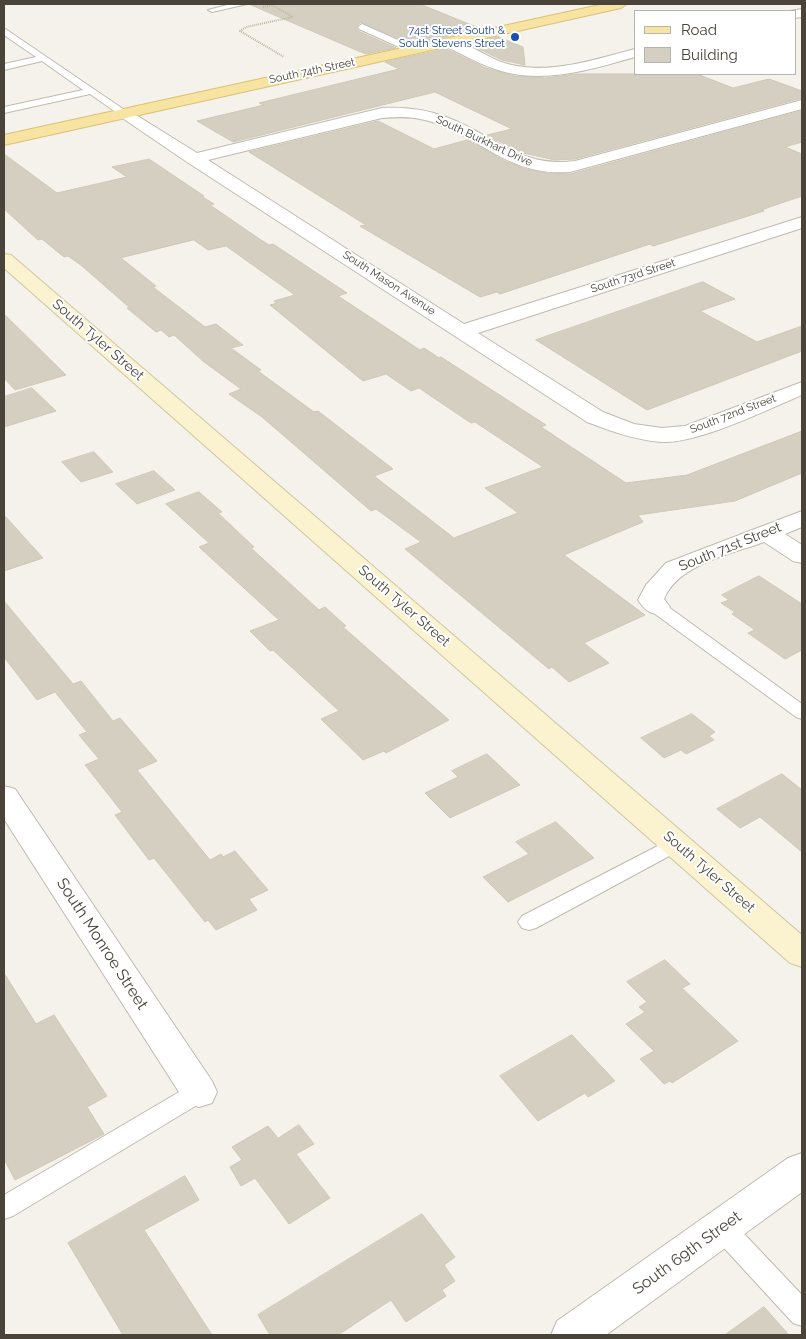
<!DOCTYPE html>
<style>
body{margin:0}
#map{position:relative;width:806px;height:1339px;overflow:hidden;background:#f5f2ec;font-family:Raleway,sans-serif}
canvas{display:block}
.frame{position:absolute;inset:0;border:5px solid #49433a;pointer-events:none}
.legend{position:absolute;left:634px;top:10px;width:162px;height:65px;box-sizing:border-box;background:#fff;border:1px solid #b6b4b0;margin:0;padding:6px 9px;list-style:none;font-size:15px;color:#49433a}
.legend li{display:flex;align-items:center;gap:10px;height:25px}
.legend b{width:25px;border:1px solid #b6b4b0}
</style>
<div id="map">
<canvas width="806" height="1339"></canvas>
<div class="frame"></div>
<ul class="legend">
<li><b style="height:6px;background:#f7e3a2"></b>Road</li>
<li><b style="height:14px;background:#d5cfc2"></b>Building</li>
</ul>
</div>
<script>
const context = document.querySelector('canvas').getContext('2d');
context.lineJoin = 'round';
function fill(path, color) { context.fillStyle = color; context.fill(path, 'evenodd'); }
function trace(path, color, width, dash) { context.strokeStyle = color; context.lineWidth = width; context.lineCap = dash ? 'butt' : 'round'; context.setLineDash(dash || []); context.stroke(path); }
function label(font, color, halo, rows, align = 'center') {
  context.font = font + ' Raleway,sans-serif'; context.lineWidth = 4; context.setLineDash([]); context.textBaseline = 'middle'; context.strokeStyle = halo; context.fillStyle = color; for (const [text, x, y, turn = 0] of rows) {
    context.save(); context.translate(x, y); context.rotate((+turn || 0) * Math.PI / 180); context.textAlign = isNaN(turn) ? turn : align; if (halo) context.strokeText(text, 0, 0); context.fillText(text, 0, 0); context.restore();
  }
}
const building = new Path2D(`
 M249,4h171l61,25 -69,15 -51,-22 -5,5 2,4 38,17 -30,6z
 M499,37l24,10 2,18 -23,-5 -33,-16z
 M446,49l40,19 28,8 31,2 32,-4h120l36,14 36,-9 33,12v7l-227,61 -20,1 -32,-7 -29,-14 -7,-4 25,-6 -77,-37 -202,50 -36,-21 67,-16 -5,-2 140,-34 -14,-7z
 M802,111v31l-17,5 17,7v42l-41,14 3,1 -111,35 -3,-2 -150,50 -3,-2 -17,5 -120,-71 6,-1 -117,-73 129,-31 56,28 33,-9 40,22 19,7 21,4 23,1z
 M4,154l53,39 70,-16 -15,-10 37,-8 55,37h-3l13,8 -4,1 51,35 8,5 4,-1 74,49 -9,3 82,54 4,-2 15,10 2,-1 105,68 -5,2 85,56 61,-8 115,-44v42l-67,28 -97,14 5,7 -79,33 81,60 -61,28 25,20 -40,19 -17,-15 -3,2 -144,-120 16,-7 -45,-33 -5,2 -109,-94 -33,-23 12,-5 -37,-27 -30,-27 -5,2 -8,-7 -5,2 -29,-24h3l-48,-42 -14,-10 -4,1 -22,-18 -4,1 -34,-31zM194,240l14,10 18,-4 69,49 -21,6 3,2 -7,2 93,76 23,-7 25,17 8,-3 52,35 4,-1 68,45 -58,21 33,25 -64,25 -80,-62 19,-7 -75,-58 -4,1 -56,-41 3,-1 -30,-22 12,-3 -27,-21 -11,3 -52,-40 3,-1 -35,-28z
 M703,282l32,17 -35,12 57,31 45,-16v25l-155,59 -111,-70z
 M4,314l62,61 -51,15 -11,-12z
 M32,388l24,23 -52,16v-30z
 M94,452l19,20 -32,10 -19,-20z
 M154,471l21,19 -38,14 -21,-20z
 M199,492l23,20 -4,1 36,34 -3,1 68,62 6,-3 21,19 -3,1 106,93 -63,33 -2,-2 -21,9 -42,-41 18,-8 -66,-61 -3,1 -20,-20 29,-11 -80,-73 10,-4 -43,-39z
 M4,515l39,43 -39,13z
 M759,576l43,28v46l-17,9 -37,-26 7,-3 -23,-16 3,-2 -14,-9 8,-3 -7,-5z
 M4,601l69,83 8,-3 32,40 7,-3 37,43 -20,9 73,90 11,-6 2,3 12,-6 33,39 -19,9 8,11 -41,20 -8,-10 -3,2 -51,-64 -5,2 -34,-45 7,-3 -37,-47 14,-6 -20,-24 8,-3 -32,-40 -18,8 -33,-43z
 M692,714l23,18 -6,4 5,4 -28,14 -5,-4 -17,8 -23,-20z
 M487,754l33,31 -70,33 -25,-25 33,-16 -6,-6z
 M782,774l20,16v62l-42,-35 -20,11 -23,-19z
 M556,822l38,36 -86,44 -25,-25 46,-23 -13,-12z
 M665,960l25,24 -8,4 56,53 -66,42 -2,-2 -6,3 -24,-25 14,-8 -28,-27 19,-12 -6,-5 8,-5 -20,-20z
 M4,973l32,51 18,-9 53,81 -20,11 17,27 -89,46 -11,-21z
 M572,1035l43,46 -27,16 -3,-4 -47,28 -38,-45z
 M299,1125l15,19 -18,10 34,44 -41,26 -34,-46 -14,8 -11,-19 12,-7 -10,-13 36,-21 10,12z
 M185,1176l14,24 -55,30 68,105h-89l-55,-92z
 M422,1214l33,43 -11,8 11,16 -13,9 4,6 -40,26 -15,-22 -53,35h-68l-12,-20z
 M764,1307l25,28h-64z`);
const path = new Path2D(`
 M263,7l9,-2 21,12 -47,10 -6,4 44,26`);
const lane = new Path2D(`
 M231,4h16l-35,8 -4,-2z
 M362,24l54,24 1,2 -4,3 -3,-1 -51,-23 -1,-2z
 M4,28l122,83v4h-6l-30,-21 -86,19v-6l79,-17 -41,-29 -38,9v-6l32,-7 -32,-22z
 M657,602l6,1 139,101v15l-6,-2 -145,-106 -2,-4 2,-4z
 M677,836l7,2 3,5 -3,5 -148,80 -7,2 -7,-2 -4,-6 4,-6z
 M199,1082l8,3 4,7 -4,7 -194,117 -9,3v-24l187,-110z
 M722,1217l9,3 71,75v31l-9,-3 -80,-87 -4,-8 4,-8z`);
const street = new Path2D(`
 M802,9v8l-7,1v-7h-5z
 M448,38c19,4 35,17 53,24 44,15 91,-2 134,-13v8c-39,11 -80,24 -121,17 -25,-4 -48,-18 -71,-29l-2,-3z
 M802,100v9l-232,63c-67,5 -94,-42 -150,-53 -13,-3 -25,-2 -38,-1l-174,42 256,164 338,-107v11l-324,105 125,79 31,12 28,4 23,-2 117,-44v13c-36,15 -104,49 -141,47 -26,-2 -50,-11 -74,-20l-400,-260 -72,-49 3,-3h10l69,43 185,-45c22,-1 43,1 64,9 49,18 72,51 129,44z
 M802,511v16l-17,7 17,11v18l-9,-2 -29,-19c-32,12 -86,22 -100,57l6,8 -4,6c-14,3 -20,-1 -28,-13l8,-15 20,-22z
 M4,786l11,3 197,292 5,11 -5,11 -13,4 -13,-4 -182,-284z
 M802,1153v39l-196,143h-55l6,-14 231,-163z`);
const secondary = new Path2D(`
 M4,254l7,1 791,680v32l-12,-4 -786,-695z`);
const primary = new Path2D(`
 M604,4h23l-6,4 -617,137v-10z`);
const markers = [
 [515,37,5,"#1a4fb4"]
];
const farTransitnames = [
 ["74st Street South &",505,31],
 ["South Stevens Street",505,44]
];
const farStreetnames = [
 ["South 74th Street",312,71,-12],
 ["South Burkhart Drive",484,141,25],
 ["South 73rd Street",633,276,-18],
 ["South Mason Avenue",389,283,33],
 ["South 72nd Street",733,414,-21]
];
const streetNames = [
 ["South Tyler Street",98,340,41],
 ["South 71st Street",730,547,-22],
 ["South Tyler Street",404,606,41],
 ["South Tyler Street",709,872,41]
];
const nearStreetnames = [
 ["South Monroe Street",102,944,57],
 ["South 69th Street",687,1253,-36]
];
fill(building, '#d5cfc2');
trace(building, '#d0c7b5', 1);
trace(lane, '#c0baaf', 2);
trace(street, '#c0baaf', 2);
trace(secondary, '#d0c69f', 2);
trace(primary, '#dcc173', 2);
trace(path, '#c0b7a1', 2, [1, 1]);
fill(lane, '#fff');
fill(street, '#fff');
fill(secondary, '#fbf3cf');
fill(primary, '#f7e3a2');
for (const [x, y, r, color] of markers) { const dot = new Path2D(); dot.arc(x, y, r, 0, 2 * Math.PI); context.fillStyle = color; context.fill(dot); trace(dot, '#fff', 2); }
label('11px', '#164399', '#fff', farTransitnames, 'right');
label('11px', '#49433a', '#fff', farStreetnames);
label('14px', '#49433a', '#fff', streetNames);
label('16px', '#49433a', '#fff', nearStreetnames);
</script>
